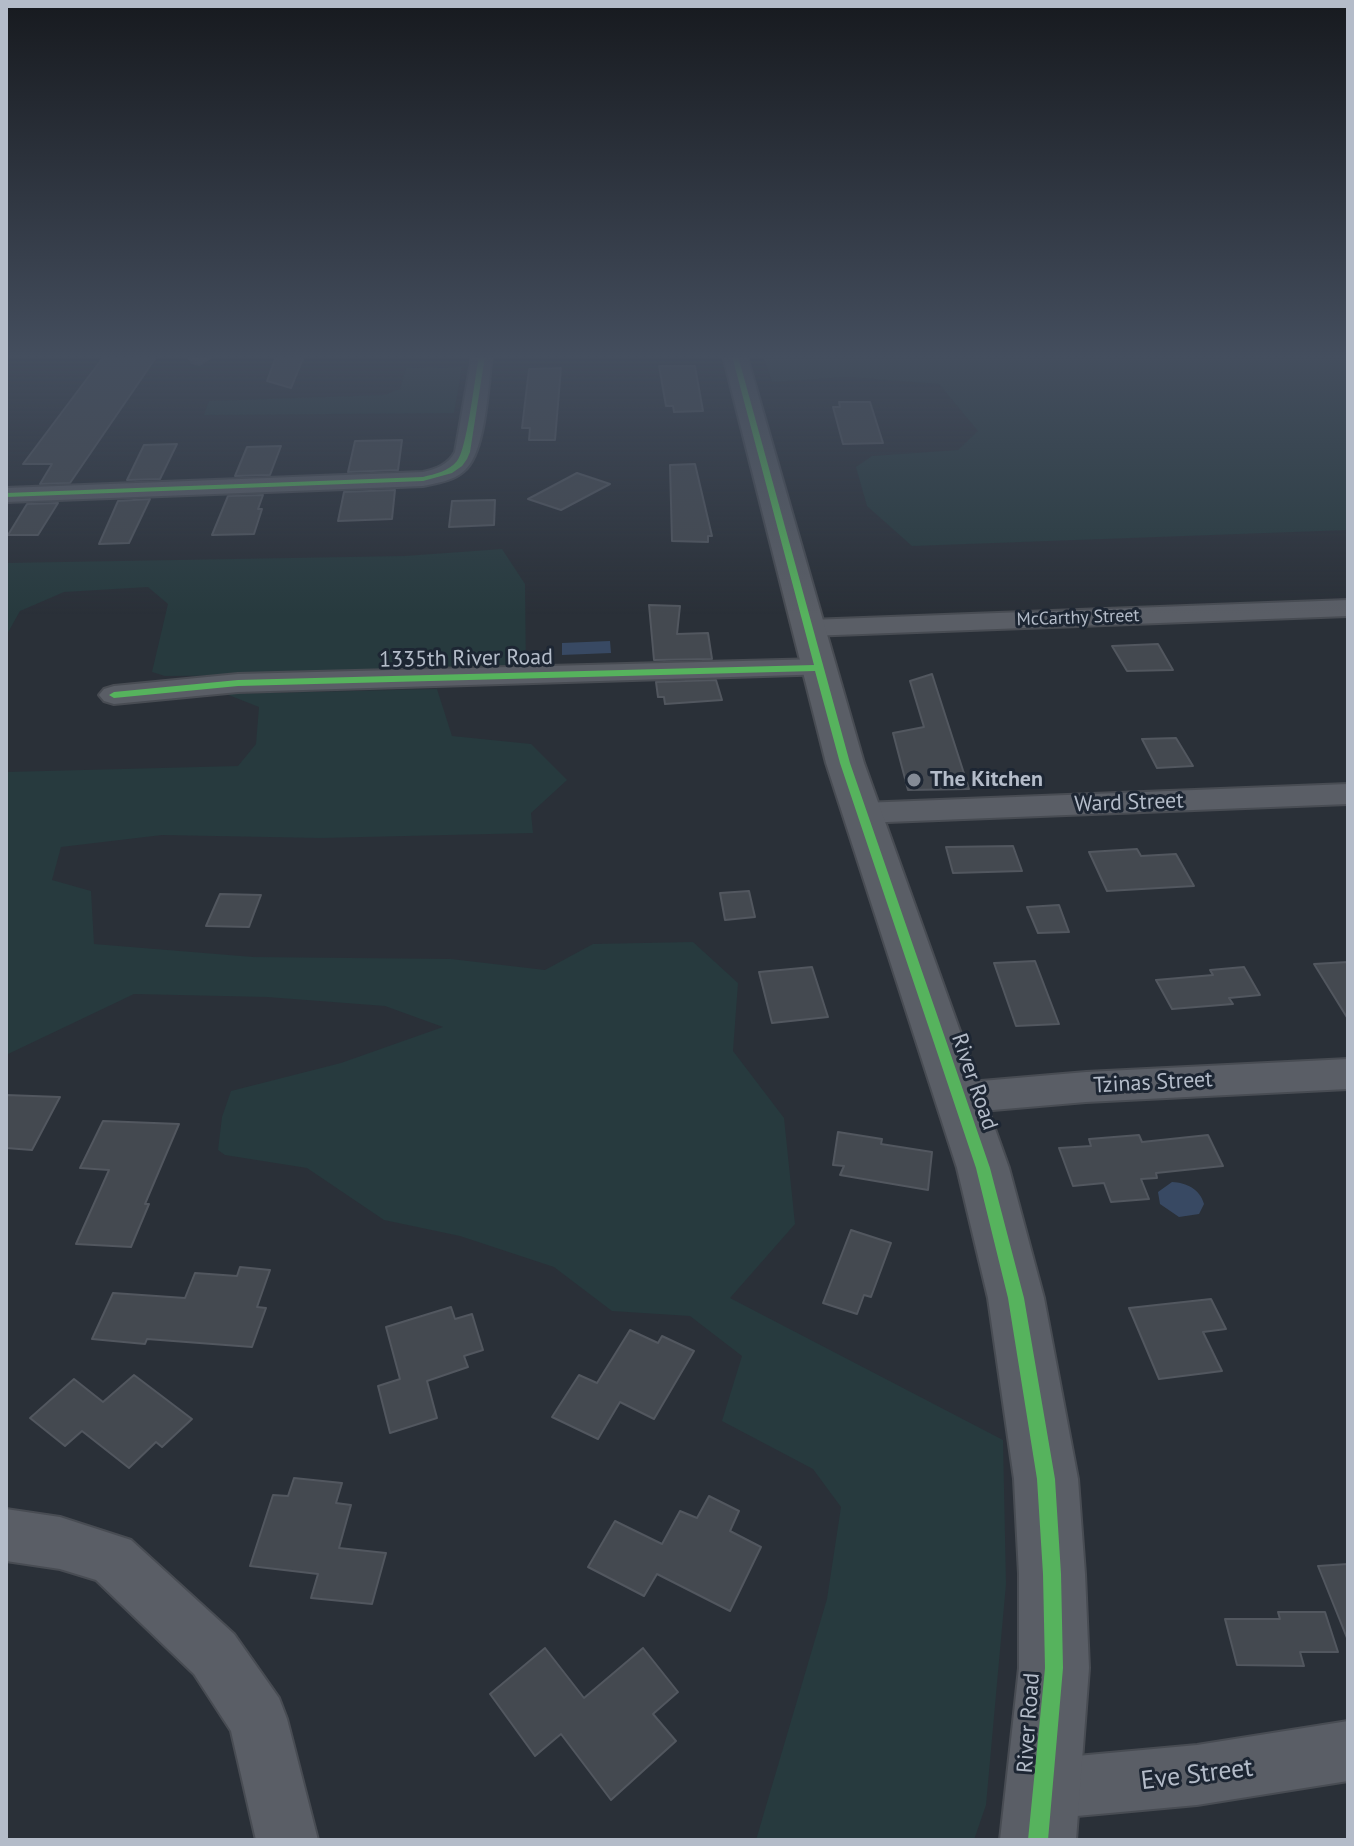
<!DOCTYPE html>
<style>
body{margin:0}
#map{position:relative;width:1354px;height:1846px;overflow:hidden;background:#2a3038;font-family:"PT Sans",sans-serif}
canvas{display:block}
.frame{position:absolute;inset:0;border:8px solid #b4bcc9;pointer-events:none}
</style>
<div id="map">
<canvas width="1354" height="1846"></canvas>
<div class="frame"></div>
</div>
<script>
const context = document.querySelector('canvas').getContext('2d');
context.lineJoin = 'round';
function fill(path, color) { context.fillStyle = color; context.fill(path, 'evenodd'); }
function trace(path, color, width, dash) { context.strokeStyle = color; context.lineWidth = width; context.lineCap = dash ? 'butt' : 'round'; context.setLineDash(dash || []); context.stroke(path); }
function label(font, color, halo, rows, align = 'center') {
  context.font = font + ' "PT Sans",sans-serif'; context.lineWidth = 6; context.setLineDash([]); context.textBaseline = 'middle'; context.strokeStyle = halo; context.fillStyle = color; for (const [text, x, y, turn = 0] of rows) {
    context.save(); context.translate(x, y); context.rotate((+turn || 0) * Math.PI / 180); context.textAlign = isNaN(turn) ? turn : align; if (halo) context.strokeText(text, 0, 0); context.fillText(text, 0, 0); context.restore();
  }
}
const green = new Path2D(`
 M763,356h585v174l-436,16 -45,-40 -11,-39 16,-11 86,-6 20,-19 -39,-47 -91,-7 -76,5z
 M462,367l-8,46 -250,2 5,-14 175,-6 16,-6 6,-21z
 M502,549l23,35 1,89 -361,3 -13,-4 16,-68 -20,-17 -84,5 -44,19 -14,25v-73l399,-7z
 M437,689l15,47 79,8 36,36 -36,33 2,20 -212,5 -159,-3 -101,12 -9,33 39,11 3,53 159,13 198,2 94,11 48,-26 100,-2 45,41 -5,68 51,67 11,106 -65,74 273,142 3,144 -20,221 -12,35h-218l71,-241 14,-92 -28,-38 -91,-48 20,-65 -52,-40 -78,-5 -58,-44 -94,-31 -76,-16 -77,-52 -82,-13 -7,-5 4,-33 9,-26 110,-28 102,-36 -58,-21 -118,-9 -133,-3 -128,61v-283l232,-6 18,-22 3,-37 -33,-13z`);
const water = new Path2D(`
 M610,641l1,12 -49,2v-12z
 M1172,1182c15,1 28,7 32,22l-5,10 -20,3 -19,-13 -2,-12z`);
const building = new Path2D(`
 M104,356h53l-87,127 -30,1 12,-20h-29z
 M276,356h28l-13,32 -24,-7z
 M659,366h36l8,45 -29,1 -1,-6h-7z
 M561,368l-6,72h-26l1,-12h-8l7,-59z
 M839,402h31l13,41 -40,1 -10,-37h7z
 M402,440l-4,30 -50,2 7,-31z
 M177,444l-17,35 -33,1 17,-35z
 M281,446l-11,29 -35,1 12,-29z
 M695,464l17,72h-4v6l-36,-1 -2,-76z
 M577,473l33,11 -49,26 -33,-11z
 M395,490l-3,29 -54,2 6,-29z
 M263,495l-5,14h4l-8,25 -42,1 16,-39z
 M150,499l-21,44 -30,1 19,-43z
 M495,500l-1,25 -45,2 3,-26z
 M58,503l-20,32h-30l19,-31z
 M649,605l31,1 -3,28 31,-1 4,26 -58,1z
 M1158,644l15,26 -46,1 -15,-25z
 M932,674l37,115 -61,1 -15,-57 31,-6 -14,-46z
 M716,680l6,20 -57,4 -1,-7h-6l-2,-15z
 M1176,738l17,28 -36,2 -15,-29z
 M1013,846l9,25 -69,2 -7,-26z
 M1137,849l4,7 35,-2 18,32 -87,5 -18,-39z
 M749,891l6,26 -30,3 -5,-27z
 M220,894l41,1 -12,32 -43,-1z
 M1059,905l10,27 -31,1 -11,-26z
 M1035,961l24,63 -43,2 -22,-63z
 M1348,962v57l-34,-55z
 M812,967l16,50 -56,6 -13,-51z
 M1244,967l16,28 -31,3 4,6 -61,5 -16,-29 57,-5 -3,-5z
 M6,1095l54,2 -28,53 -26,-2z
 M103,1121l76,3 -34,80h4l-18,43 -55,-3 33,-74 -29,-2z
 M838,1132l44,7 -1,5 51,8 -4,38 -88,-15 4,-9 -11,-1z
 M1139,1135l3,7 66,-7 15,31 -67,7 1,5 -16,1 8,20 -38,3 -7,-19 -31,3 -14,-38 32,-2 -2,-7z
 M851,1230l40,13 -20,54 -7,-2 -7,19 -34,-11z
 M240,1267l30,3 -13,37 9,1 -14,39 -105,-8 -2,5 -53,-5 21,-46 72,5 10,-25 42,3z
 M1211,1299l15,30 -23,3 19,39 -63,8 -30,-71z
 M451,1307l4,12 17,-5 11,36 -19,6 4,11 -41,14 10,37 -47,15 -12,-47 22,-7 -14,-52z
 M630,1330l28,13 4,-7 32,15 -40,68 -34,-17 -22,37 -46,-22 27,-42 18,8z
 M134,1375l58,44 -30,28 -6,-5 -27,26 -47,-37 -17,15 -35,-28 44,-39 29,23z
 M294,1478l48,5 -6,20 15,2 -12,43 47,5 -14,51 -61,-6 7,-24 -68,-8 23,-71 15,1z
 M709,1496l30,15 -9,20 31,16 -31,64 -73,-37 -13,22 -56,-29 27,-46 47,23 18,-33 17,7z
 M1348,1564v74h-1l-29,-72z
 M1278,1612h47l13,40h-38l4,14 -67,-1 -12,-46h55z
 M545,1648l39,50 59,-50 35,44 -25,22 23,27 -65,59 -50,-66 -26,22 -45,-62z`);
const minor = new Path2D(`
 M189,356h20v2l-10,6 -7,-2z
 M472,356h20c-4,29 -6,97 -28,115 -11,10 -27,12 -41,15l-417,16v-14l417,-16c13,-3 25,-7 32,-20z
 M1348,600v16l-539,20 -10,-2 -4,-6 4,-6 10,-2z
 M820,659l10,3 4,6 -4,6 -592,18 -124,12 -10,-3 -5,-6 5,-6 10,-3 124,-12z
 M1348,784v20l-486,19 -12,-3 -4,-7 4,-7 12,-3z
 M1348,1059v30l-262,13 -128,11 -14,-4 -6,-11 6,-11 14,-4 128,-11z
 M6,1509l54,8 71,23 103,94 45,64 8,21 31,121h-62l-25,-109 -37,-57 -98,-94 -36,-11 -54,-8z
 M1348,1721v60l-151,24 -153,14 -21,-9 -9,-21 9,-21 21,-9 153,-14z`);
const tertiary = new Path2D(`
 M723,356h24l117,407 145,405 35,130 34,181 7,95 4,94 -13,172h-76l19,-172v-94l-5,-95 -26,-181 -31,-130 -131,-405z`);
const cycleway = new Path2D(`
 M479,356h6l-15,96 -3,7 -5,7 -10,7 -29,8 -417,16v-4l417,-16c12,-3 26,-6 34,-16 10,-11 18,-85 22,-105z
 M732,356h6l112,407 140,405 34,130 31,181 6,95 2,94 -15,172h-20l17,-172 -2,-94 -6,-95 -29,-181 -32,-130 -136,-405 -25,-92 -577,15 -124,12 -5,-3 5,-3 124,-12 576,-15z`);
const markers = [
 [914,780,8,"#848b96"]
];
const farStreetnames = [
 ["McCarthy Street",1078,618,-2]
];
const streetNames = [
 ["1335th River Road",466,659,-1],
 ["Ward Street",1129,803,-2],
 ["River Road",974,1082,71],
 ["Tzinas Street",1153,1083,-3],
 ["River Road",1029,1723,-86]
];
const poiNames = [
 ["The Kitchen",930,780]
];
const nearStreetnames = [
 ["Eve Street",1197,1775,-7]
];
fill(green, '#273a3e');
fill(water, '#384963');
fill(building, '#444950');
trace(building, '#52575f', 2);
trace(minor, '#484c53', 4);
trace(tertiary, '#484c53', 4);
fill(minor, '#5a5e66');
fill(tertiary, '#5a5e66');
fill(cycleway, '#56b35d');
const sky = context.createLinearGradient(0, 0, 0, 615);
sky.addColorStop(0, '#171a1f');
sky.addColorStop(0.58, '#444e5e');
sky.addColorStop(1, '#444e5e00');
context.fillStyle = sky;
context.fillRect(0, 0, 1354, 615);
for (const [x, y, r, color] of markers) { const dot = new Path2D(); dot.arc(x, y, r, 0, 2 * Math.PI); context.fillStyle = color; context.fill(dot); trace(dot, '#1d2633', 3); }
label('18px', '#b4bcc9', '#1d2633', farStreetnames);
label('22px', '#b4bcc9', '#1d2633', streetNames);
label('bold 22px', '#b4bcc9', '#1d2633', poiNames, 'left');
label('26px', '#b4bcc9', '#1d2633', nearStreetnames);
</script>
